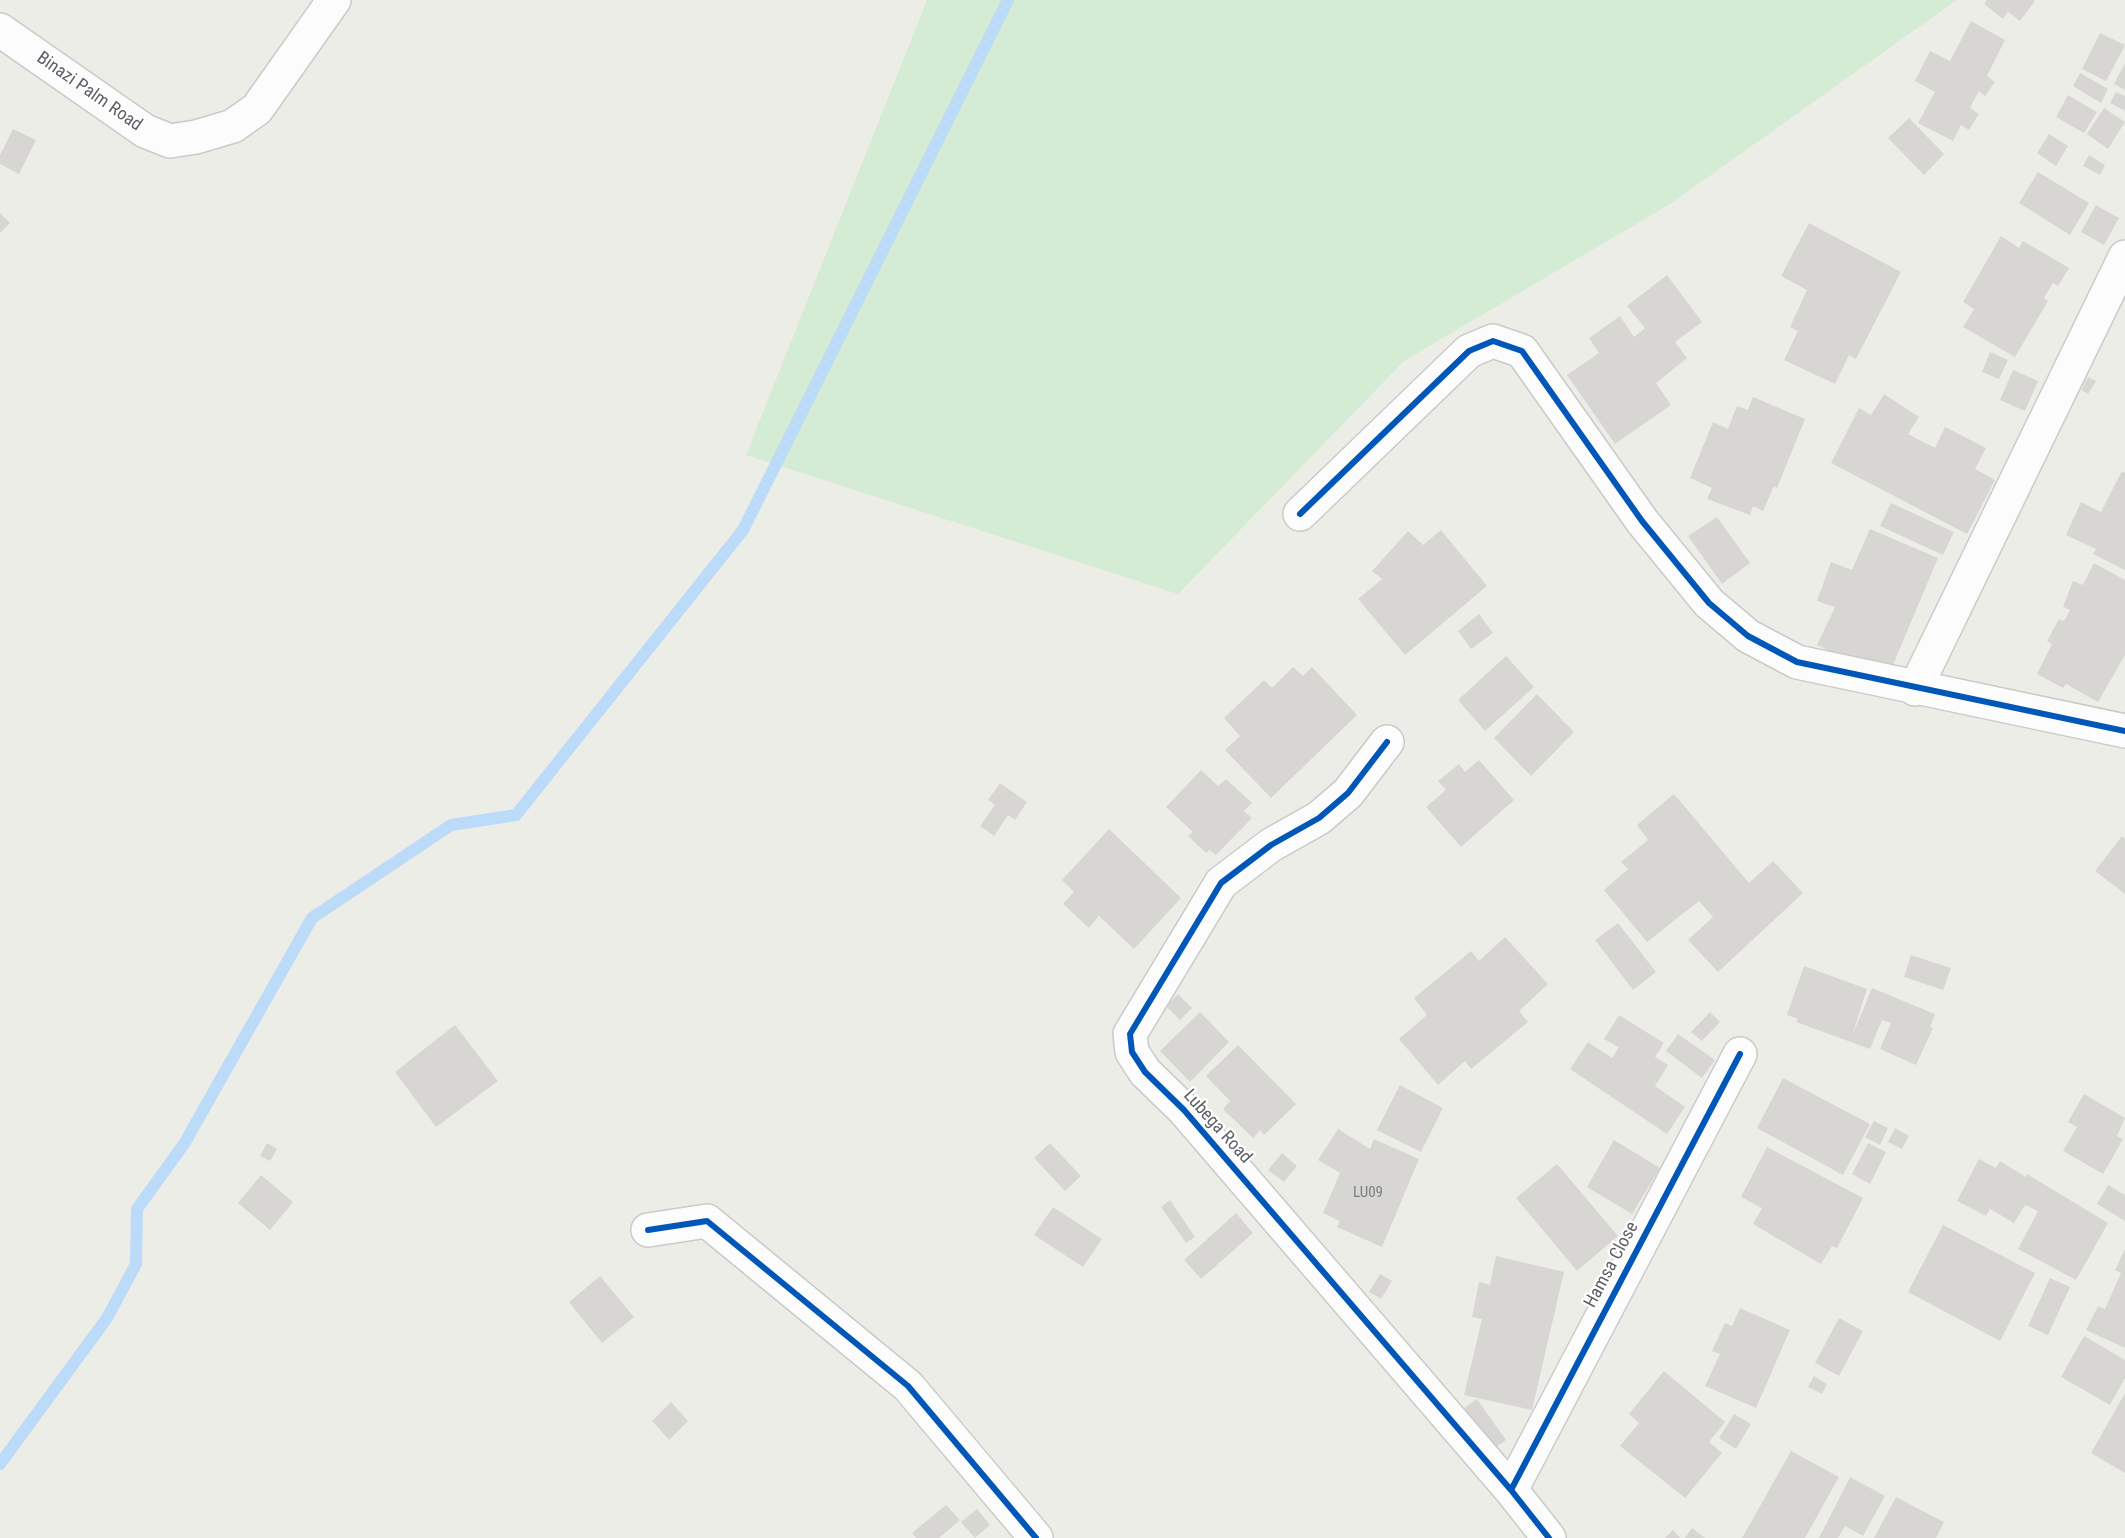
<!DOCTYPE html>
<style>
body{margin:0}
canvas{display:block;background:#edede8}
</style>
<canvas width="2125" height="1538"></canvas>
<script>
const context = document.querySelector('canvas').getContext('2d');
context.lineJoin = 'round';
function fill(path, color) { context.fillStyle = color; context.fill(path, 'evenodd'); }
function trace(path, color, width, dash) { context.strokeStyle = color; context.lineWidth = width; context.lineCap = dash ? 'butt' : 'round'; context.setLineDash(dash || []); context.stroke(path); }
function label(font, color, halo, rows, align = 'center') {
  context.font = font + ' "Roboto Condensed",sans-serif'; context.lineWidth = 4.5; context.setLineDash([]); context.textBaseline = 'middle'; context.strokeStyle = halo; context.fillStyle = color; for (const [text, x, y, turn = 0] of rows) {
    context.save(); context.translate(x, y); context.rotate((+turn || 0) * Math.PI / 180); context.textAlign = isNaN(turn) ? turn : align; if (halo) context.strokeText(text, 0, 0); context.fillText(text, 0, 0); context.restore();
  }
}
const green = new Path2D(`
 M927,0h1030l-287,204 -266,157 -226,233 -432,-139z`);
const stream = new Path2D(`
 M0,1464l107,-146 29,-54 1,-55 47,-65 128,-226 139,-93 65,-10 227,-285 265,-530`);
const building = new Path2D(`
 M1987,0h46l2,1 -15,20 -12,-9 -5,7 -19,-15z
 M1971,21l34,19 -18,36 8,6 -10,14 -6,-5 -9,17 9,6 -10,16 -8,-5 -8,16 -35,-18 17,-31 -20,-11 15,-30 20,10z
 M2100,33l25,12 -19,36 -24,-12z
 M2125,63v27l-11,-6z
 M2080,73l28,16 -7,14 -28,-17z
 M2116,92l9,4v15l-15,-8z
 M2068,95l29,17 -13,21 -28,-16z
 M2104,108l21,14 -17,27 -21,-15z
 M1909,118l35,36 -20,21 -36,-37z
 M13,129l23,11 -17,34 -19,-10v-9z
 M2049,134l19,12 -12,20 -19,-13z
 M2089,155l16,10 -5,10 -17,-9z
 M2038,172l51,31 -19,32 -51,-32z
 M2096,205l23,13 -15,27 -23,-13z
 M0,213l10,10 -10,10z
 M1809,223l92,49 -45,87 -7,-4 -14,29 -51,-24 14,-29 -8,-4 17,-37 -26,-14z
 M2001,236l18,12 4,-7 46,27 -11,18 -5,-3 -9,15 4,3 -33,56 -52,-30 11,-18 -11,-7z
 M1667,275l35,47 -27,20 12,16 -31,25 15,22 -56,39 -48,-69 32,-22 -10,-15 31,-22 14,21 11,-9 -18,-22z
 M1990,352l18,8 -9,19 -17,-7z
 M2013,370l25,11 -13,30 -25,-11z
 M2088,377l8,4 -8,13 -7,-4z
 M1884,394l35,23 -11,17 27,14 10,-21 41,21 -11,21 20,11 -28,54 -136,-71 28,-55 12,7z
 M1753,397l52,22 -28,69 -3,-2 -11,25 -10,-5 -3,9 -43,-16 5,-11 -22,-10 23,-56 15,7 9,-23 11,4z
 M2122,471l3,2v97l-32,-16 3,-5 -30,-14 15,-33 20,10z
 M1891,503l63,29 -11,23 -63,-29z
 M1717,517l33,46 -28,21 -34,-48z
 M1870,529l68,29 -51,121 -70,-34 18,-38 -18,-6 14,-39 21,8z
 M1441,530l46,56 -82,69 -47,-56 24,-20 -10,-8 36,-40 15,14z
 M2094,563l31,17v75l-27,47 -32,-18 -3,4 -26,-14 15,-30 -5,-3 12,-22 5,2 6,-11 -7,-3 10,-26 10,4z
 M1479,614l14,19 -22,16 -13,-18z
 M1506,656l28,31 -49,44 -27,-31z
 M1293,667l10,9 9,-9 45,48 -86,83 -46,-48 15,-14 -16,-18 40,-38 8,8z
 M1537,694l37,38 -43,44 -37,-38z
 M1479,760l35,40 -53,47 -35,-40 20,-17 -8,-9 21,-17 6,8z
 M1201,770l17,16 8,-7 26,24 -8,8 8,7 -36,37 -6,-5 -4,3 -18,-17 5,-4 -27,-25z
 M1000,783l27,19 -12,18 -7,-5 -14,21 -14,-10 15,-21 -7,-5z
 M1674,794l75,89 24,-22 30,32 -85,79 -30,-32 25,-23 -14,-16 -52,41 -43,-52 24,-21 -7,-7 27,-22 -11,-15z
 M1109,829l72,69 -47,51 -35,-33 -10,12 -26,-24 11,-12 -12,-12z
 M2122,836l3,3v55l-30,-23z
 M1618,923l38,49 -23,18 -38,-50z
 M1505,937l43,47 -29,27 9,11 -57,47 -6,-8 -27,24 -39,-46 28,-24 -13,-17 57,-47 8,10z
 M1911,955l40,13 -8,22 -39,-13z
 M1804,966l63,23 -15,47 20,-48 63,26 -5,13 3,1 -17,37 -36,-16 11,-26 -9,-3 -12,29 -74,-27 2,-3 -11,-4z
 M1178,994l14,14 -12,12 -14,-14z
 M1200,1012l29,30 -39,40 -30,-31z
 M1710,1012l10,10 -18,19 -11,-9z
 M1619,1015l45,28 -9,14 13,8 -13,21 30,21 -18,27 -97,-65 18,-27 24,16 7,-11 -15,-8z
 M455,1025l43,56 -62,46 -41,-55z
 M1678,1034l37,26 -13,18 -36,-27z
 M1238,1045l58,59 -32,31 -4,-5 -7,8 -30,-29 7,-8 -24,-25z
 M1783,1078l87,46 -27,51 -86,-47z
 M1400,1085l43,23 -22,44 -44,-22z
 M2084,1094l41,24 -8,18 6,3 -20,35 -40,-23 14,-24 -9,-5z
 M1874,1121l14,7 -8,17 -15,-8z
 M1895,1128l14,8 -7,13 -14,-7z
 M1338,1129l32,20 4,-10 45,20 -37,88 -45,-20 3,-6 -17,-8 17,-40 -22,-13z
 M1614,1140l46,28 -28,46 -45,-27z
 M267,1143l10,6 -7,12 -10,-5z
 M1050,1143l31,33 -16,15 -31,-33z
 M1868,1143l18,9 -16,32 -18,-10z
 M1767,1147l96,51 -26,50 -5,-2 -11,18 -68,-40 9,-16 -21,-11z
 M1282,1153l15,13 -13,16 -16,-12z
 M1979,1159l17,9 4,-7 26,16 1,-3 81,49 -32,57 -58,-31 20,-38 -13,-6 -11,18 -24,-14 -4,7 -29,-15z
 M1557,1164l61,72 -41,35 -61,-73z
 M261,1175l32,27 -23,28 -32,-27z
 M2108,1185l17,10v26l-28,-17z
 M1170,1200l25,37 -9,6 -25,-36z
 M1053,1207l49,32 -19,28 -49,-32z
 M1236,1213l17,20 -52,46 -17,-19z
 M1943,1225l92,48 -35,68 -92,-49z
 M2125,1249v99l-39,-18 12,-24 7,3 16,-36 -6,-3z
 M1496,1256l68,16 -32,138 -68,-15 18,-76 -10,-2 7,-35 11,3z
 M1380,1274l12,7 -11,18 -12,-7z
 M600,1276l34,41 -32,26 -33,-41z
 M2050,1278l20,9 -22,48 -20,-9z
 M1740,1308l50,22 -34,78 -51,-22 15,-32 -8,-3 13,-28 7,3z
 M1839,1318l24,13 -24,45 -24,-13z
 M2084,1336l41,24v18l-15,27 -49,-28z
 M1664,1371l61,51 -16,20 13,11 -37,45 -65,-52 19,-23 -10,-9z
 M1814,1376l13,8 -5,10 -14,-7z
 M2125,1393v80l-34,-20z
 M1477,1399l29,41 -17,12 -29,-41z
 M671,1402l17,19 -19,19 -17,-19z
 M1734,1414l17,10 -15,25 -17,-11z
 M1791,1451l48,26 -34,61h-63z
 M1850,1477l35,19 -22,40 -18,-10 -7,12h-19z
 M1896,1497l48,25 -8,16h-62z
 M946,1505l14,15 -21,18h-23l-4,-5z
 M977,1509l13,16 -15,13 -14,-16z
 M1692,1528l13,10h-20z
 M1673,1530l7,8h-15z`);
const street = new Path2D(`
 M0,30l145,101 25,10 26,-4 37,-11 24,-17 77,-109
 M1300,514l169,-163 24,-10 29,10 120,170 67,82 39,33 49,26 328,69
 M1915,689l210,-432
 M1387,742l-39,51 -29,25 -48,27 -50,38 -91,151 2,18 13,20 39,38 327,380 38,48
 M648,1230l59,-9 201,165 128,152
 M1511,1490l229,-436`);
const cycleway = new Path2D(`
 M1300,514l169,-163 24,-10 29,10 120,170 67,82 39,33 49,26 328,69
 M1387,742l-39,51 -29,25 -48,27 -50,38 -91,151 2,18 13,20 39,38 327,380 38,48
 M648,1230l59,-9 201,165 128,152
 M1511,1490l229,-436`);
const numberNames = [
 ["LU09",1368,1193]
];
const streetNames = [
 ["Binazi Palm Road",89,92,35],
 ["Lubega Road",1217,1127,48],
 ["Hamsa Close",1612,1265,-62]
];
fill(green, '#d4ebd4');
trace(stream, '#bbdbf8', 12);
fill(building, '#d7d6d3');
trace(street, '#cacac9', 36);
trace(street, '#fcfcfc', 33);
trace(cycleway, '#0057b8', 6);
label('15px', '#7c7f82', null, numberNames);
label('18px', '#5d6167', '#fff', streetNames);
</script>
